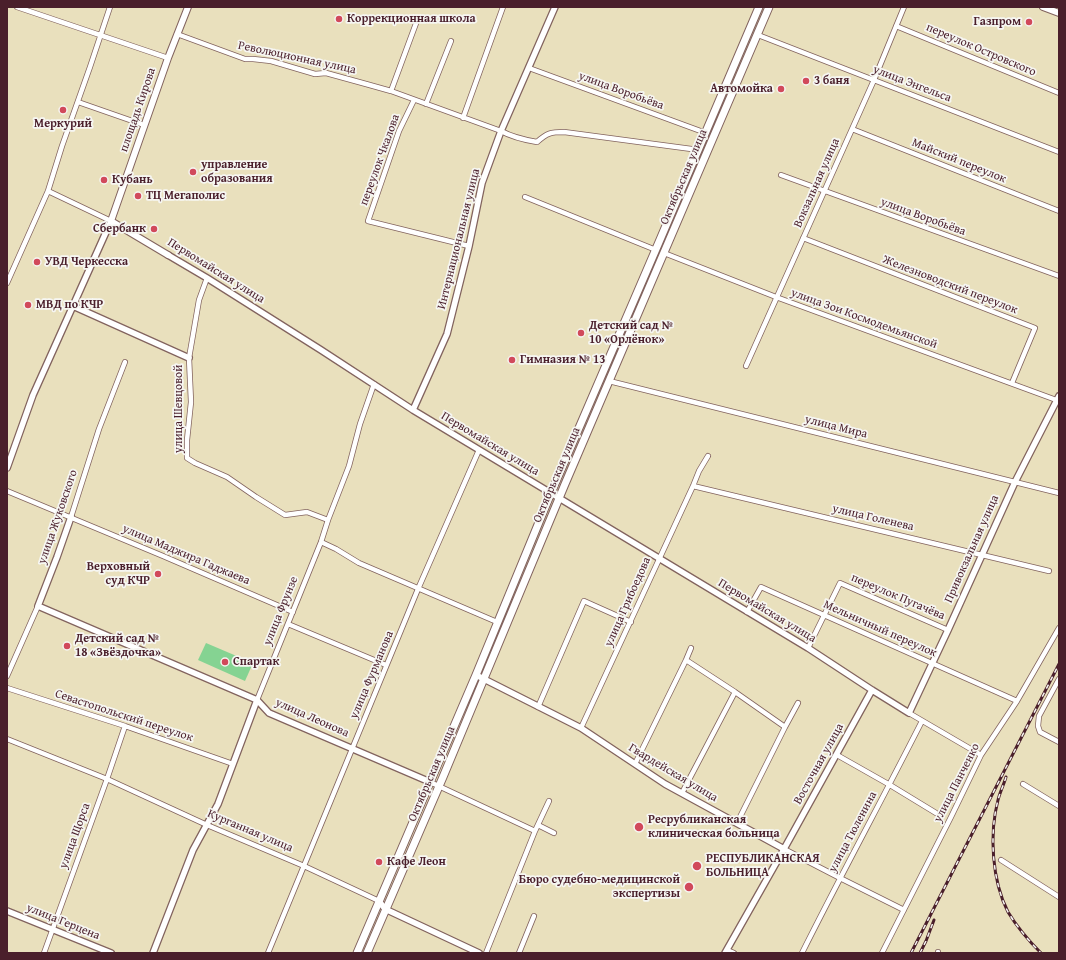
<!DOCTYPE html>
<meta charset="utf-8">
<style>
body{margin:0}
#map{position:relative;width:1066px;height:960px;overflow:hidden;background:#e9e0bd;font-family:"Gentium Book Plus",serif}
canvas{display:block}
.frame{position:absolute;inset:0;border:8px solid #4a1f2b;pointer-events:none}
</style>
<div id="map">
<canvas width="1066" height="960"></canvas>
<div class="frame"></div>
</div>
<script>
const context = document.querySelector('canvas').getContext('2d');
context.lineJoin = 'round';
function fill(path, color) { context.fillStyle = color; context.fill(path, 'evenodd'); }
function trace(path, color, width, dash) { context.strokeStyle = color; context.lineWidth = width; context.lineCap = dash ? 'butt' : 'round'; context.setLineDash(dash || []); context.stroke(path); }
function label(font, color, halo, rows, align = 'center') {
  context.font = font + ' "Gentium Book Plus",serif'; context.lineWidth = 3.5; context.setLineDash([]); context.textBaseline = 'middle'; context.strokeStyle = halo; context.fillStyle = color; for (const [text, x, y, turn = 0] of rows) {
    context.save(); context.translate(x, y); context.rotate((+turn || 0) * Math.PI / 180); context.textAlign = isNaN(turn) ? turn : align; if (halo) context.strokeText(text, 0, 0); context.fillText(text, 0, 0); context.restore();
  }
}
const green = new Path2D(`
 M206,643l47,20 -8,18 -47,-21z`);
const minor = new Path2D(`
 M17,7l151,51
 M896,26l163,67
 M177,34l68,25h8l18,2 44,13 11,-1 40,11 25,7 110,40c11,6 24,9 36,11 10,-9 14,-10 27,-10l135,18
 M758,35l301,117
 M529,68l177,65
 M391,91l27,-73
 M414,100l-15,31 -31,90 101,25
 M78,102l66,23
 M426,104l25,-63
 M463,118l40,-111
 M852,129l207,82
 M781,175l278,101
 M48,191l63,30
 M525,197l131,53
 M803,238l232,90 -23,55
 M664,253l112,44 283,104
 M207,278l-8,22 -10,58 2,44 -4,38v18l8,5 32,14 29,20 29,18 22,-3 21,8
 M7,283l41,-92 14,-45 28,-79 20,-60
 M746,366l128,-286 30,-73
 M609,381l450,112
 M693,486l356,85
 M7,491l156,65 130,56
 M71,517l28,-88 26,-67
 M321,542l15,7 23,14 138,59
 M747,612l14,-25 256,114
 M288,624l98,41
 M808,648l32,-65 108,47
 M686,660l5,-12
 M7,676l31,-70
 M1059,679l-20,37 -1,10 2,6 19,10
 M7,688l118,38 108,38
 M257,700l64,-158 7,-22 21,-54 11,-42 14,-40
 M538,707l46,-106 47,21
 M909,713l72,42
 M785,727l13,-24
 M581,728l112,-242 6,-15 9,-15
 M7,739l100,40 100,46 97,41 75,35
 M837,755l53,30 46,28
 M635,764l51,-104 49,32 50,35 -48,96
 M430,782l105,49
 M1023,784l36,22
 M682,793l53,-101
 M538,825l16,8
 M784,849l56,29 64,32
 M1001,860l58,37
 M727,950l7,3
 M44,953l63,-174 18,-53
 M268,953l150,-364 61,-139
 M486,953l49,-122 14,-30
 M519,953l15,-37
 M802,953c39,-78 81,-155 120,-232
 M882,953l69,-136 30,-62 36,-54 42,-73
 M938,953v-1`);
const tertiary = new Path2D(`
 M168,255l39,23 114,72 92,60 395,238 64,42 37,23 39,-83 67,-148 44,-86
 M73,306l116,52
 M413,410l34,-76 22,-88 13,-63 19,-52 54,-124
 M7,468l26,-73 78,-174
 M71,517l-14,40 -19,49 219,94 12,13 161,69
 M476,675l105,53 84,56 119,65
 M379,901l6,8 94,44
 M7,911l104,42
 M153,953l40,-103 25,-46 39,-104
 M725,953l59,-104 88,-159`);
const secondary = new Path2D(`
 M1043,7l16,6
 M168,255l-57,-34 57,-163 20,-51`);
const primary = new Path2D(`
 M357,953l119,-278 75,-182 108,-251 100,-235
 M367,953l76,-176 122,-293 204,-477`);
const rail = new Path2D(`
 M1006,777c-2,7 -6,15 -8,23 -9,34 -6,81 10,112 9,15 21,29 33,41
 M911,953l148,-289
 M920,953l6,-12 8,-21`);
const markers = [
 [339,19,4,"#d1495b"],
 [1029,22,4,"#d1495b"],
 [806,81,4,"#d1495b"],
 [781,89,4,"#d1495b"],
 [63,110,4,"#d1495b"],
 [193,172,4,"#d1495b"],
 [104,180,4,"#d1495b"],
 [138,196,4,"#d1495b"],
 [154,229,4,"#d1495b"],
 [37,262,4,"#d1495b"],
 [28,305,4,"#d1495b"],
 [581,333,4,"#d1495b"],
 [512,360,4,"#d1495b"],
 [158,574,4,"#d1495b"],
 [67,646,4,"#d1495b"],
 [225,662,4,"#d1495b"],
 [639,827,5,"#d1495b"],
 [379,862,4,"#d1495b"],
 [697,866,5,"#d1495b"],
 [689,887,5,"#d1495b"]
];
const poiNames = [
 ["Коррекционная школа",347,19],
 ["Газпром",1021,22,"right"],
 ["3 баня",814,81],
 ["Автомойка",773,89,"right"],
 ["Меркурий",63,124,"center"],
 ["управление",201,165],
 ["образования",201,179],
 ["Кубань",112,180],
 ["ТЦ Мегаполис",146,196],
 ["Сбербанк",146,229,"right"],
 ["УВД Черкесска",45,262],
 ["МВД по КЧР",36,305],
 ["Детский сад №",589,326],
 ["10 «Орлёнок»",589,340],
 ["Гимназия № 13",520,360],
 ["Верховный",150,567,"right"],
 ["суд КЧР",150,581,"right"],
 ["Детский сад №",75,639],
 ["18 «Звёздочка»",75,653],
 ["Спартак",233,662],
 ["Ресрубликанская",648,820],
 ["клиническая больница",648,834],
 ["РЕСПУБЛИКАНСКАЯ",706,859],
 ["БОЛЬНИЦА",706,873],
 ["Кафе Леон",387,862],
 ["Бюро судебно-медицинской",680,880,"right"],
 ["экспертизы",680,894,"right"]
];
const streetNames = [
 ["переулок Островского",981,50,23],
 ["Революционная улица",297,58,12],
 ["улица Энгельса",912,84,21],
 ["улица Воробьёва",621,91,20],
 ["площадь Кирова",138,110,-71],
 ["переулок Чкалова",380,160,-70],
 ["Майский переулок",959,161,22],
 ["Октябрьская улица",684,177,-67],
 ["Вокзальная улица",817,183,-66],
 ["улица Воробьёва",923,217,20],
 ["Интернациональная улица",459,239,-76],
 ["Первомайская улица",216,271,32],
 ["Железноводский переулок",950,285,21],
 ["улица Зои Космодемьянской",864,319,20],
 ["улица Шевцовой",179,409,-90],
 ["улица Мира",836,427,14],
 ["Первомайская улица",490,444,31],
 ["Октябрьская улица",557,475,-67],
 ["улица Жуковского",58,517,-71],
 ["улица Голенева",873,518,13],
 ["Привокзальная улица",972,549,-66],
 ["улица Маджира Гаджаева",186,555,23],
 ["переулок Пугачёва",898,597,23],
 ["улица Грибоедова",628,602,-66],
 ["улица Фрунзе",281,611,-68],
 ["Первомайская улица",767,611,31],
 ["Мельничный переулок",880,629,24],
 ["улица Фурманова",372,675,-67],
 ["Севастопольский переулок",124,716,18],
 ["улица Леонова",312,718,24],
 ["Восточная улица",819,764,-61],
 ["Гвардейская улица",673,773,31],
 ["Октябрьская улица",432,774,-67],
 ["улица Панченко",957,783,-63],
 ["Курганная улица",250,831,23],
 ["улица Тюленина",853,832,-62],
 ["улица Щорса",75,836,-70],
 ["улица Герцена",63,922,22]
];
fill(green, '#85d392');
trace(minor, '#82635e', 6);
trace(tertiary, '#82635e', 8);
trace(secondary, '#82635e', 8);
trace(primary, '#82635e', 9);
trace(minor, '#fff', 4.5);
trace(tertiary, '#fff', 5.5);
trace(secondary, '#fff', 6);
trace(primary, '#fff', 7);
trace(rail, '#4a1f2b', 3);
trace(rail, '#f6f6f2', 1.5, [4.5]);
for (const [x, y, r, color] of markers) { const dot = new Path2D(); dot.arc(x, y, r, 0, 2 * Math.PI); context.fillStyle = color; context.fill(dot); trace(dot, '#f6f6f2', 1.5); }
label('bold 12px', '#4a1f2b', '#f6f6f2', poiNames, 'left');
label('12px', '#4a1f2b', '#f6f6f2', streetNames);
</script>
